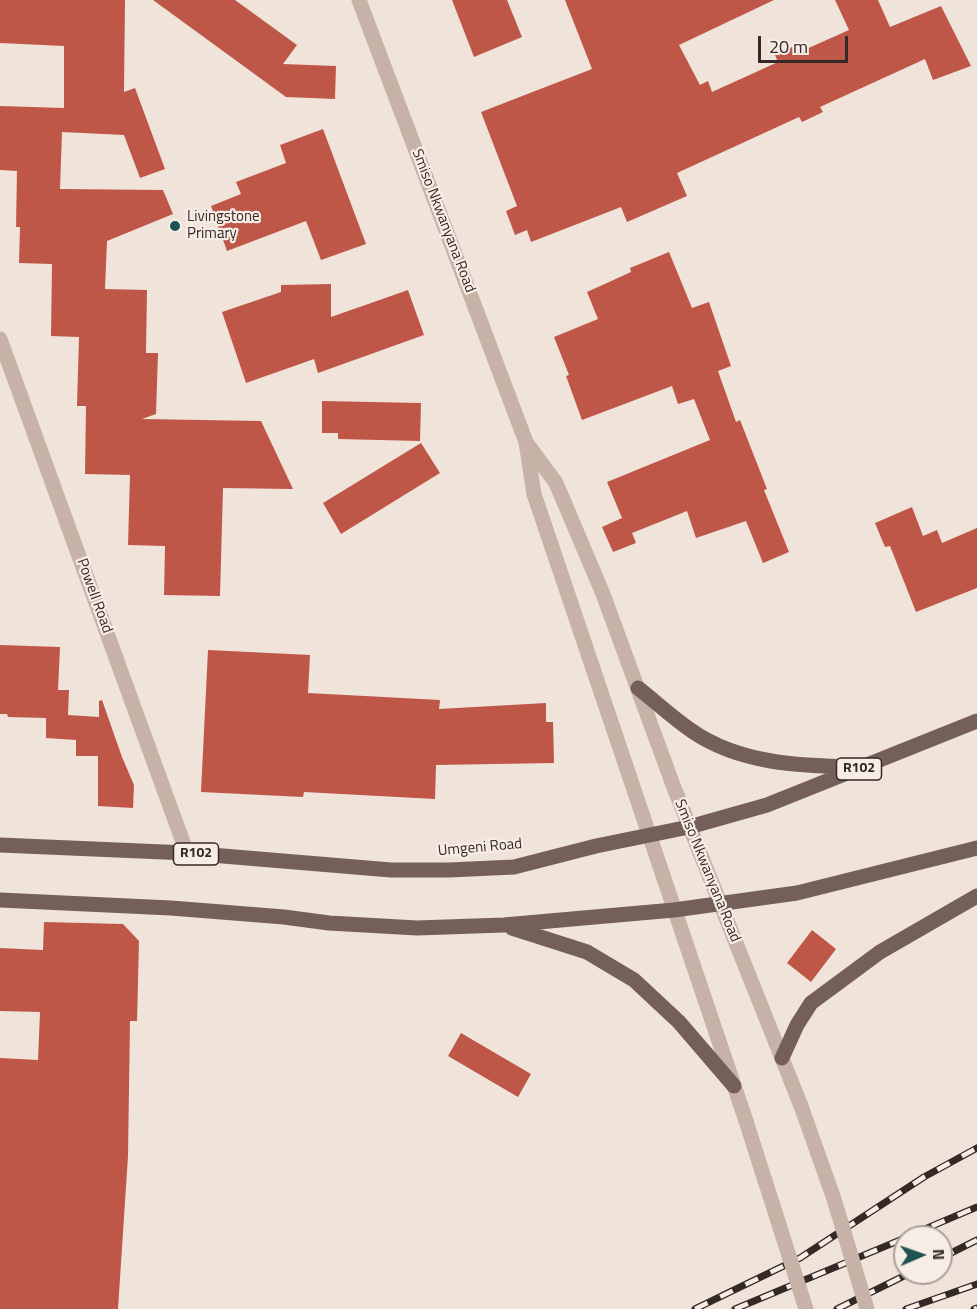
<!DOCTYPE html>
<style>
body{margin:0}
#map{position:relative;width:977px;height:1309px;overflow:hidden;background:#f0e3da;font-family:"Titillium Web",sans-serif}
canvas{display:block}
.north{position:absolute;left:893px;top:1225px;width:60px;height:60px;box-sizing:border-box;background:#f8ede6;border:2px solid #aa9f9a;border-radius:50%;rotate:88deg;font-size:16px;font-weight:700;line-height:24px;text-align:center;color:#342927}
.north::after{content:'';display:block;margin:auto;width:21px;height:27px;background:#1f5250;clip-path:polygon(50% 0,100% 100%,50% 72%,0 100%)}
.scale{position:absolute;left:758px;top:36px;width:90px;height:27px;box-sizing:border-box;border:3px solid #342927;border-top:0;padding-left:8px;font-size:18px;line-height:21px;white-space:nowrap;color:#342927;-webkit-text-stroke:4px #f8ede6;paint-order:stroke}
</style>
<div id="map">
<canvas width="977" height="1309"></canvas>
<div class="north">N</div>
<div class="scale">20 m</div>
</div>
<script>
const context = document.querySelector('canvas').getContext('2d');
context.lineJoin = 'round';
function fill(path, color) { context.fillStyle = color; context.fill(path, 'evenodd'); }
function trace(path, color, width, dash) { context.strokeStyle = color; context.lineWidth = width; context.lineCap = dash ? 'butt' : 'round'; context.setLineDash(dash || []); context.stroke(path); }
function label(font, color, halo, rows, align = 'center') {
  context.font = font + ' "Titillium Web",sans-serif'; context.lineWidth = 4.5; context.setLineDash([]); context.textBaseline = 'middle'; context.strokeStyle = halo; context.fillStyle = color; for (const [text, x, y, turn = 0] of rows) {
    context.save(); context.translate(x, y); context.rotate((+turn || 0) * Math.PI / 180); context.textAlign = isNaN(turn) ? turn : align; if (halo) context.strokeText(text, 0, 0); context.fillText(text, 0, 0); context.restore();
  }
}
const building = new Path2D(`
 M0,0h125l-1,92 11,-4 30,81 -25,9 -16,-43 -62,-3 -2,57 103,1 10,24 -66,27 -2,48 42,1 -1,63h12l-2,61 -14,5 119,2 32,68 -70,-1 -3,108 -56,-1 1,-49 -37,-1 2,-70 -45,-1 1,-68h-9l2,-69 -28,-1 1,-72 -33,-1 1,-36h-4l1,-56 -17,-1v-64l64,2v-62l-64,-3z
 M153,0h82l62,45 -14,19 53,2 -1,33 -49,-2z
 M452,0h55l15,37 -48,20z
 M565,0h209l-95,45 21,40 8,-4 4,11 66,-30 -3,-7 17,-8 3,7 54,-24 -14,-30h43l12,27 51,-21 30,60 -38,14 -8,-21 -105,48 3,5 -21,10 -3,-5 -122,56 10,23 -60,26 -6,-15 -90,35 -4,-12 -12,5 -9,-24 11,-5 -36,-94 111,-43z
 M323,129l43,115 -45,16 -15,-39 -79,30 -16,-45 30,-12 -5,-12 50,-19 -6,-18z
 M669,252l23,56 17,-6 22,64 -13,5 18,51 4,-2 27,69 -3,1 25,62 -26,11 -17,-42 -50,17 -9,-27 -55,22 4,10 -23,9 -11,-25 20,-9 -15,-36 103,-42 -16,-41 -16,5 -6,-18 -90,34 -16,-44 3,-1 -15,-38 44,-18 -11,-27 44,-20 -1,-4z
 M331,284v33l77,-27 16,45 -106,38 -4,-14 -68,24 -24,-71 59,-20v-7z
 M322,401l99,2 -1,38 -82,-2v-6h-16z
 M421,443l19,30 -99,61 -18,-31z
 M912,507l11,29 14,-6 5,13 35,-15v60l-61,24 -26,-66 -5,1 -10,-24z
 M0,645l60,2 -2,43h11l-1,25 31,2v-16l3,-1 20,57 12,28 -1,23 -35,-2v-50h-22v-16l-30,-2v-20l-38,-1 -1,-3h-7z
 M208,650l102,5 -2,38 132,7 -1,9 107,-6v19h7l1,41 -118,2 -1,34 -131,-7 -1,5 -102,-5z
 M44,922l79,2 16,17 -2,80h-7l-2,135 -10,153h-118v-251l38,2 2,-48 -40,-1v-63l43,2z
 M812,930l24,19 -25,33 -24,-19z
 M461,1033l70,41 -13,23 -70,-41z`);
const minor = new Path2D(`
 M0,339l187,514`);
const tertiary = new Path2D(`
 M359,0l167,442 8,52 212,627
 M528,445l28,38 47,111 70,191 128,321`);
const primary = new Path2D(`
 M638,688c18,14 35,30 54,43 48,33 108,35 164,36
 M0,845l187,8 204,17h58l65,-3 82,-21 93,-19 78,-22 210,-84
 M0,900l171,8 113,9 45,6 88,5 87,-3 170,-15 123,-17 180,-45
 M512,928l75,24 47,28 45,42 55,64
 M782,1058l15,-33 14,-22 69,-51 97,-56`);
const rail = new Path2D(`
 M906,1237l71,-30
 M941,1258l36,-18
 M695,1309l105,-51 124,-81 53,-29
 M735,1309l170,-71
 M837,1309l73,-36
 M906,1309l71,-25
 M974,1309l3,-1`);
const tertiaryBridge = new Path2D(`
 M801,1106l33,93 33,110
 M746,1121l60,188`);
const markers = [
 [175,226,6,"#1f5250"]
];
const shields = [
 [859,769,45],
 [196,854,45]
];
const shieldNames = [
 ["R102",859,769],
 ["R102",196,854]
];
const poiNames = [
 ["Livingstone",187,217],
 ["Primary",187,234]
];
const streetNames = [
 ["Smiso Nkwanyana Road",443,221,69],
 ["Powell Road",94,596,70],
 ["Umgeni Road",480,848,-5],
 ["Smiso Nkwanyana Road",707,871,68]
];
fill(building, '#bf5749');
trace(minor, '#c7b2a7', 15);
trace(tertiary, '#c7b2a7', 15);
trace(primary, '#755f59', 15);
trace(rail, '#342927', 7);
trace(rail, '#f8ede6', 4.5, [14]);
trace(tertiaryBridge, '#c7b2a7', 15);
for (const [x, y, r, color] of markers) { const dot = new Path2D(); dot.arc(x, y, r, 0, 2 * Math.PI); context.fillStyle = color; context.fill(dot); trace(dot, '#f8ede6', 2); }
for (const [x, y, w] of shields) { const box = new Path2D(); box.roundRect(x - w / 2, y - 11, w, 22, 4.5); context.fillStyle = '#f8ede6'; context.fill(box); trace(box, '#342927', 1.5); }
label('bold 14px', '#342927', null, shieldNames);
label('15px', '#342927', '#f8ede6', poiNames, 'left');
label('15px', '#342927', '#f8ede6', streetNames);
</script>
